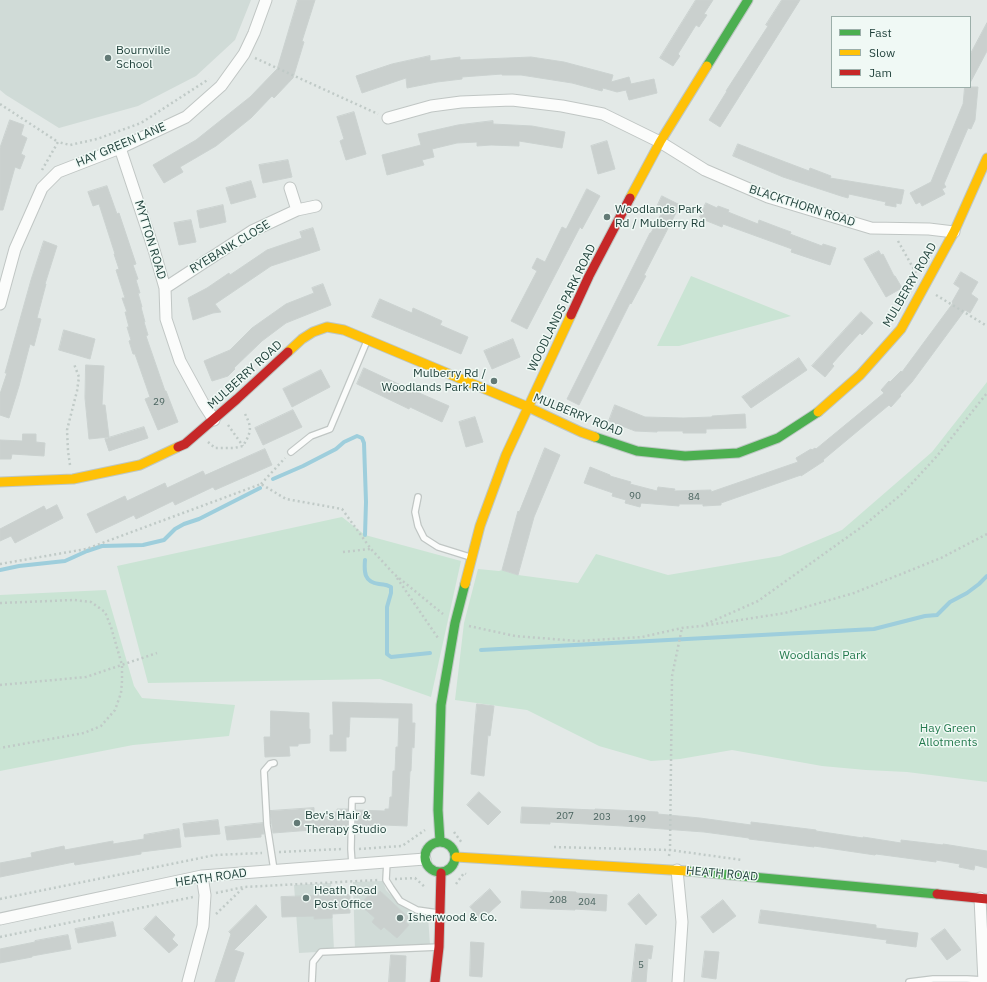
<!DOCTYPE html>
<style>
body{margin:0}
#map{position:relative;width:987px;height:982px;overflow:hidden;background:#e3e9e7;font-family:"IBM Plex Sans",sans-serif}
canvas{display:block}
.legend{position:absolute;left:831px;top:16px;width:140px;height:72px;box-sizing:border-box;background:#f0f9f5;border:1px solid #9cafaa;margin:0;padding:5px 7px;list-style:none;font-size:12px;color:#1e3f39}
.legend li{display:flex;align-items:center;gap:8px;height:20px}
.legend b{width:20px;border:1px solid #9cafaa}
</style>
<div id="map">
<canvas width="987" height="982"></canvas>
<ul class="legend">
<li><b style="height:5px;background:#4caf50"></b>Fast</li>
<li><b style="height:5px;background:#ffc107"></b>Slow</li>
<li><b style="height:5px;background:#c62828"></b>Jam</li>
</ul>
</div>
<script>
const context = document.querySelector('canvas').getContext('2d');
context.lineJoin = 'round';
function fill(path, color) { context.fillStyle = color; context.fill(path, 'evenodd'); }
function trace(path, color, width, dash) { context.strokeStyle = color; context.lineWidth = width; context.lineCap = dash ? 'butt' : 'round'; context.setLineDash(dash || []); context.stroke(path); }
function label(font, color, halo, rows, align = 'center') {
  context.font = font + ' "IBM Plex Sans",sans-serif'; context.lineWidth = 3; context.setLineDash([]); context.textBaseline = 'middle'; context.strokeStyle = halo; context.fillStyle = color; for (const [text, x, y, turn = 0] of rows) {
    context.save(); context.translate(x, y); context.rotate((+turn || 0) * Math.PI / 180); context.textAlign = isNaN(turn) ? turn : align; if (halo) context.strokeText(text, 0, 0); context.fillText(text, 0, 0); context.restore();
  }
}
const built = new Path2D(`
 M0,0h251l-16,40 -39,36 -58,30 -79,22 -53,-33 -6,-5z
 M383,881l3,9 15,15 17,10 10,1 2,29 -75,6 -2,-69z
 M331,883l3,68 -35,2 -5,-68z`);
const green = new Path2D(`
 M691,276l100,40 -112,30h-22z
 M987,382v400l-80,-10 -41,-2 -44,-4 -90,-16 -52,9 -29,2 -52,-15 -72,-36 -72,-10 9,-77 14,-54 21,2 3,-1 16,5 60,8 18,-29 72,21 112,-19 62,-26 90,-78z
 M342,517l23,18 96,26 -30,136 -51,-18 -232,4 -31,-117z
 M106,590l28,96 8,12 93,7 -6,31 -96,9 -133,26v-176z`);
const stream = new Path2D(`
 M273,479l30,-13 33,-17 8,-7 13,-6 5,2 2,5 2,59 -1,33
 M365,560c-1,12 -1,22 14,24 7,1 6,0 12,3v6l-4,14v47l4,3 39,-4
 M0,570l19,-4 46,-5 22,-10 15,-5 41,-1 21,-5 11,-11 9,-5 15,-5 61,-31
 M481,650l393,-21 51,-13 12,-1 13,-13 17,-9 12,-9 8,-8`);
const building = new Path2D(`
 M298,0h17l-13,41 2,1 -11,36 -19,20 -2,-2 -21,22 -35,28 -36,21 3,5 -19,11 -11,-18 43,-25 54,-43 27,-28z
 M696,0h17l-9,14 3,1 -8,12 -3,-2 -18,29 2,2 -7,10 -13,-8z
 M782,0h18l-80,127 -11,-7 18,-29h-1l42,-65 -2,-1z
 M987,23v28l-17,32v-28z
 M430,56v5l30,-4v3l71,-3 33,5 49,13 -2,7 18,-5 2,7 23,-5 3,14 -28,7 -3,-10 -9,2 -14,-4 -1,3 -30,-8 -51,-8h-19v-1l-40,3v2l-25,3 -30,6 -1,-10 -44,15 -6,-17 36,-12z
 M965,87h13l-3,33 -4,9 -3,-1 -24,56 2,3 -4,2 3,5 -23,12 -2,-4 -4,2 -6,-11 21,-11 32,-78z
 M354,112l12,42 -20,6 -6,-19 4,-2 -7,-22z
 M10,120l14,5 -3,10 6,3 -6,16 4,2 -5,13 -5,-2 -12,43h-3v-62z
 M493,121v3l39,2 33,6 -3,16 -43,-7v5l-28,-1 -14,1v-4l-20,1 -25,6 2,8 -12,3 2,5 -37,10 -5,-20 39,-10 -3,-11 40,-9z
 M607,141l8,28 -17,5 -7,-28z
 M738,144l71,27 1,-3 21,8 -1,2 74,12 -3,14 -5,-1v4l-11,-2 1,-3 -37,-8 -1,4 -7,-2 -58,-19 -50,-21z
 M288,160l4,17 -29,6 -4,-18z
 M251,181l5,16 -25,7 -5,-16z
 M107,186l10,28 2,-1 17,51 -3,1 5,14 -2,1 4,13h-2l4,14h-1l4,15h-1l4,13 -2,1 19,55h1l12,31 -20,8 -13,-31 5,-2 -15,-43h-2l-4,-13 2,-1 -4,-13h2l-4,-15h2l-5,-14h3l-9,-28 3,-1 -5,-15h1l-16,-50 -6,2 -5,-14z
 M587,189l13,7 -18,33 -2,-2 -53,102 -16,-8 26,-50 -5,-3 5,-10 8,4 17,-35 4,2z
 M662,196l18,9 -36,70 2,1 -15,28 -1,-1 -51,102 -12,-6 83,-166h1l11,-21 -6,-3z
 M706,203l11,5 1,-2 11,4 -1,2 30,12 1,-4 21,8 11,4 -1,2 32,12 1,-2 13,4 -6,17 -39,-13 1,-3 -69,-25 -1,3 -20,-8v-1l-2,-1z
 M223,205l3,17 -26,6 -3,-17z
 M191,220l5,22 -17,3 -5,-22z
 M313,228l7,22 -49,16 -56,38 6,8 -8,1 -20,7 -5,-22 19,-10 22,-15 1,2 37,-25 35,-12 -2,-6z
 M44,241l13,5 -12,38h1l-9,34 4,1 -7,27 -4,-2 -11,42 -10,32 -9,-3v-21l7,-21h-2l26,-93z
 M879,251l2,4 2,-1 11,22h1l7,12 -16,9 -22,-38z
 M961,272l17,10 -7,12 7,5 -8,14 -5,-3 -53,72 -12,13 1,1 -10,11 -2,-2 -66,55 1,1 -23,15v-1l-80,28v2l-18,1v-2h-24v2l-38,-3 -1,4 -15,-4 1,-3 -14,-4 1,-3 -29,-10 6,-16 20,8v1l21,6 -1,2 27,7 1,-4 17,2 -1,2 37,-1v2l87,-30 -2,-4 15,-9 1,1 3,-2 1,1 68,-56 -3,-3 8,-9 1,1 11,-11 1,1 51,-69 -1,-1 8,-14 -6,-4z
 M323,284l8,21 -45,18 -24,18 -28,27 1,1 -7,7 -16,5 -8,-20 26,-11 22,-22 34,-24 28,-11 -2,-5z
 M380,299l32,14 1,-5 29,13 -2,4 28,12 -7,17 -89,-37z
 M861,312l12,11 -11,12 -2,-2 -12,13 -16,18 2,2 -9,11 -13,-11z
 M64,330l31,9 -5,20 -31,-9z
 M513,339l7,18 -28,12 -8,-18z
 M799,358l8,12 -56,38 -9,-11z
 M86,365l18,1 -2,39h3l4,32 -20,2 -4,-41z
 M364,368l30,14 55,24 -7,16 -32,-15 -1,2 -52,-25z
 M321,370l9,17 -38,20 -9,-18z
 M615,405l30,12 38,1 29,-1v-1l33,-2 1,14 -40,1v4h-23v-2h-26v1l-22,-1 -26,-10z
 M293,410l9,17 -39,18 -8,-17z
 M475,417l8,25 -17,5 -7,-25z
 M144,427l4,11 -39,13 -4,-12z
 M23,434h13v8l9,1 -1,13 -32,-2 -1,5h-11v-19l22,1z
 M545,448l15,7 -26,62 -16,58 -16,-5 16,-59 1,1z
 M265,449l7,16 -57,25 -2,-3 -38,18 -2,-4 -37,18 -2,-4 -38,18 -9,-19 38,-18 2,5 38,-18 2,5 36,-17 2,4z
 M57,505l6,13 -48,25 -4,-7 -11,5v-12l44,-23 2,4z
 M333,702l79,2v19h3l-1,25 -2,-1 -1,24h-1l-3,55 -23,-1v3l-28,-1v-17l29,1v-2h4l1,-12h2l1,-26h2l1,-24h2l1,-29 -49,-1 -1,20h-3v14h-16v-16h3z
 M477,704l17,2 -4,30 -2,-1 -4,41 -13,-2 3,-40z
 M271,711l38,2v16h1v14l-12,1v2h-9l1,10 -25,1 -1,-20h6z
 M479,792l22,20 -13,13 -21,-20z
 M522,807l73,3v-1l63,3v2l42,4 51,7v-3l65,8v1l47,7v-1l38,6v-3l42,5v-1l44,7v17l-12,-3 -1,5 -15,-3 1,-3 -24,-4v2l-60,-8 -1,1 -61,-9v1l-65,-8v-1l-45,-6 -81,-6 -73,-4v2l-29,-1z
 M314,808v5l23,-1v-3h11l-1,21 -35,3v-3l-39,3 -3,-22z
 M218,820l2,14 -35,3 -2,-13z
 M263,823l1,11h-3v3l-34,3 -2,-13z
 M179,829l2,18 -40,5v2l-66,11 -1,-3 -74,15v-14l32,-6 -1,-4 33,-7 1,4 48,-9v3l31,-5v-4z
 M490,889l11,13 -20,18 -11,-13z
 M373,891l4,3 3,-3 29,27 -4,4 4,3 -12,13 -13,-11 -3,3 -9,-8 3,-4 -15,-13z
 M522,891l31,2v-2l23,1v1l31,2 -1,16 -31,-2v1l-54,-2z
 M639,894l18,21 -11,10 -18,-21z
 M350,895v18l-18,1v4l-18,1v-3l-32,1 -1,-20z
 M723,900l13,16 -23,17 -12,-16z
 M256,905l11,12 -33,33 10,3 -10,29h-19l16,-48 -2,-2z
 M761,910l115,15v3l42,5 -2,14 -30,-4 1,-3 -128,-17z
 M156,916l19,19 -3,4 6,6 -9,8 -25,-24z
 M113,922l3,14 -38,7 -3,-14z
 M945,929l16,21 -14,10 -16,-21z
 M68,935l3,14 -39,7v1l-32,6v-14l35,-7v-1z
 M471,942l13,1 -2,34 -12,-1z
 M636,944l17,2 -2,13 -3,-1 -2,24h-14z
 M705,951l14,1 -3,27 -14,-2z
 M391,955l15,1 -1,26h-16z`);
const path = new Path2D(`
 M255,58l123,56
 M0,104l58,38
 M42,170l16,-28 12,3 27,-6 44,-16 68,-44
 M898,241l18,32
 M936,295l51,31
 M228,425l15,21
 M208,442l7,6h19l9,-2c9,-15 9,-19 1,-34
 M70,465l-2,-14 -1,-21 10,-39 2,-14 -5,-13
 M261,484l24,-26
 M343,552l27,-3
 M0,564l86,-15 175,-65 25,15 56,10 29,40 23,25 49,40
 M397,578l41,60
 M0,603l74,-3 17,2 14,10 6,15 11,38v16l-1,12 -6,17 -14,16 -17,7 -84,15
 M706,624l52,-23 105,-75 40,-33 34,-37 50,-63
 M469,626l46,10 63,5 64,-4 40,-9 20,-2 83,-13 69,-20 87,-35 46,-24
 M0,685l86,-8 71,-24
 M454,832l8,11
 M554,847l116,3 72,10
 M359,849l28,-2 15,-1 23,-16
 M279,852l63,-3
 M669,856l1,-6 2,-174 10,-48
 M395,879l20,-1 11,10
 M456,884l8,-11 2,1
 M216,893l28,-6 134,-7
 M0,899l215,-44 47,-2
 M216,914l28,-27
 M0,937l193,-40`);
const lane = new Path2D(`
 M291,452l20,-16 19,-7 37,-88
 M418,497l-3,15 3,14 6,12 14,9 32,10
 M274,763l-4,1 -6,7 3,54 7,45
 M387,861l-1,19 5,8 9,13 17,9 21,3
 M352,864l-1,-15 1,-49h10
 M312,982l1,-20 8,-10 118,-5
 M909,982l24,-3h34l17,1`);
const street = new Path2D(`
 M388,118l43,-12 30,-4 51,-2 50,6 41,8 57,28 45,28 63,27 103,31 58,1 25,3
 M120,148l34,102 11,38 1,31 14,42 23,42 11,17
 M297,210l19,-4
 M165,288l87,-57 45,-21 -7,-22
 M0,304l15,-55 27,-61 16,-16 62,-24 66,-31 35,-31 23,-32 10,-21 12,-33
 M677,870l5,52 -4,60
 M980,898l4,84
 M0,919l202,-43 223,-17
 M188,982l15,-56 2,-31 -3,-19`);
const fast = new Path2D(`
 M707,66l41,-66
 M595,437l42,14 48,5 53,-3 40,-15 40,-26
 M440,841l-2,-31 3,-105 14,-82 10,-39
 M425 857a15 15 0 1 1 30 0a15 15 0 1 1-30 0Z
 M687,871l250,23`);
const slow = new Path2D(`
 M630,198l30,-56 47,-76
 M288,352l14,-13 11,-7 14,-5 17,3 184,77 53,25 14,5
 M818,412l42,-37 41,-46 53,-97 33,-74
 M0,482l73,-3 67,-14 38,-18
 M465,584l15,-58 26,-71 65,-140
 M456,857l231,14`);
const jam = new Path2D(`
 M571,315l18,-39 41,-78
 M178,447l7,-3 52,-45 51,-47
 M937,894l50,5
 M435,982l4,-35 2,-74`);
const markers = [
 [108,58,4,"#637a76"],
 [607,217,4,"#637a76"],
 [494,381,4,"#637a76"],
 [297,823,4,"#637a76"],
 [306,898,4,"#637a76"],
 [400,918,4,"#637a76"]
];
const numberNames = [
 ["29",159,402],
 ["90",635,496],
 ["84",694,497],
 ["207",565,816],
 ["203",602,817],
 ["199",637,819],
 ["208",558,900],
 ["204",587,902],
 ["5",641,965]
];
const poiNames = [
 ["Bournville",116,51],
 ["School",116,65],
 ["Woodlands Park",615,210],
 ["Rd / Mulberry Rd",615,224],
 ["Mulberry Rd /",486,374,"right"],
 ["Woodlands Park Rd",486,388,"right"],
 ["Bev's Hair &",305,816],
 ["Therapy Studio",305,830],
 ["Heath Road",314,891],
 ["Post Office",314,905],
 ["Isherwood & Co.",408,918]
];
const streetNames = [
 ["HAY GREEN LANE",121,145,-23],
 ["BLACKTHORN ROAD",802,206,18],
 ["MYTTON ROAD",150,240,73],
 ["RYEBANK CLOSE",230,247,-31],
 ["MULBERRY ROAD",910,285,-60],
 ["WOODLANDS PARK ROAD",562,308,-64],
 ["MULBERRY ROAD",245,375,-42],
 ["MULBERRY ROAD",578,415,22],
 ["HEATH ROAD",722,874,5],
 ["HEATH ROAD",211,878,-8]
];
const parkNames = [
 ["Woodlands Park",823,656],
 ["Hay Green",948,729],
 ["Allotments",948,743]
];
fill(built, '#d0dbd7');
fill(green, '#cae4d4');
trace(stream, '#9ecedc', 4);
fill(building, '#cad0ce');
trace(building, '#cbd2d0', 1);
trace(lane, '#c0c6c4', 8);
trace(street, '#c0c6c4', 13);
trace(fast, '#bec7c4', 11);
trace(slow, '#bec7c4', 11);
trace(jam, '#bec7c4', 11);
trace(path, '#c0cac7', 2.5, [2, 3]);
trace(lane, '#fbfcfb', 5.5);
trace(street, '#fbfcfb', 11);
trace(fast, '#4caf50', 9);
trace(slow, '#ffc107', 9);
trace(jam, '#c62828', 9);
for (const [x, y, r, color] of markers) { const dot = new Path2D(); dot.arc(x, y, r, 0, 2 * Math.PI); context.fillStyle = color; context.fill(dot); trace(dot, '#f0f9f5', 1.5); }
label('10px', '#4a645f', null, numberNames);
label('12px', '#1e3f39', '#f0f9f5', poiNames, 'left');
label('12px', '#1e3f39', '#f0f9f5', streetNames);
label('12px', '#247a4e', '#f0f9f5', parkNames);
</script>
